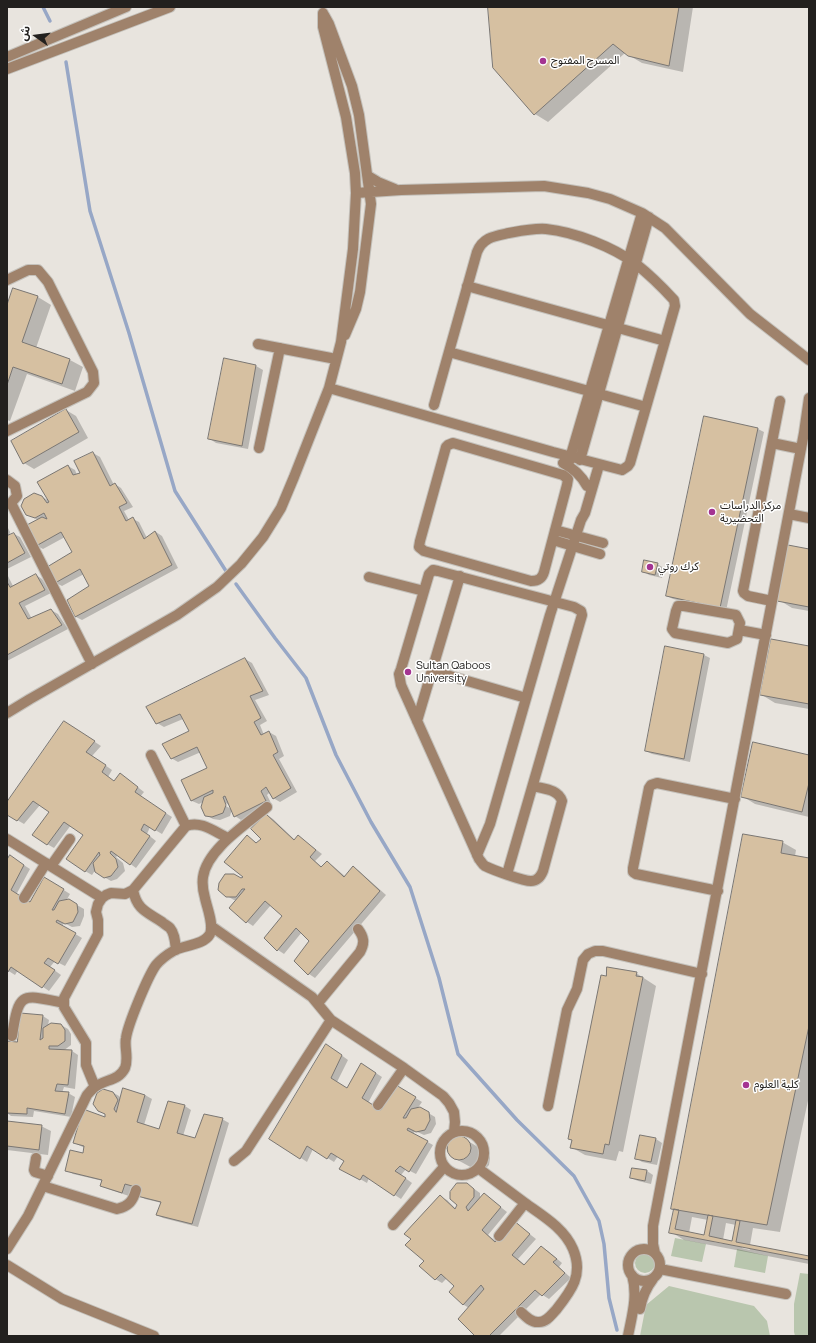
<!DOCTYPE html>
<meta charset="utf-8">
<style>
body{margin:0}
#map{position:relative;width:816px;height:1343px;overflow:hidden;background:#e8e4de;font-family:Manrope,"Noto Sans Arabic",sans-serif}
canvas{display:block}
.frame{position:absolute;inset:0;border:8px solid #22201e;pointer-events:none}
.north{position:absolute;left:16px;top:16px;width:40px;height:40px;-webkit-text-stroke:3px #fff;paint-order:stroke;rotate:284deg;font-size:11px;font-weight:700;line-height:16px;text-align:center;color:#22201e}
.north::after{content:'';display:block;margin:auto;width:14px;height:18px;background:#22201e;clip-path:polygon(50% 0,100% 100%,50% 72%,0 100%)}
</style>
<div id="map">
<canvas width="816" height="1343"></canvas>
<div class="frame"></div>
<div class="north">ش</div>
</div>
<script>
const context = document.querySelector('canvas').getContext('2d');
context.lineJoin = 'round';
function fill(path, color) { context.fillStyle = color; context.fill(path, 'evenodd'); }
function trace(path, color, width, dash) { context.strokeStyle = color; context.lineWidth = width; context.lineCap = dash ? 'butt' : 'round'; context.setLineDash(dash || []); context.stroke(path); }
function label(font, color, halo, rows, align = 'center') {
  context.font = font + ' Manrope,"Noto Sans Arabic",sans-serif'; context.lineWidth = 3; context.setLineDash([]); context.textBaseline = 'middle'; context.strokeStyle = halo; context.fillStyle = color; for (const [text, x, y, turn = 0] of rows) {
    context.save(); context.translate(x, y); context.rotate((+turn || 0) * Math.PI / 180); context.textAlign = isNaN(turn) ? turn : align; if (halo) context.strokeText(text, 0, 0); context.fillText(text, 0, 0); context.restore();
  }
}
const green = new Path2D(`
 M675,1238l31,6 -4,18 -31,-6z
 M737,1249l31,7 -3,17 -31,-6z
 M635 1263a10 10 0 1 1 20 0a10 10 0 1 1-20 0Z
 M800,1273l9,1v62h-14l-1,-4v-28z
 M669,1286l85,20 13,15 3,15h-130l6,-31z`);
const shadow = new Path2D(`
 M489,7h204l-10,65 -41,-9 -17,-10 -77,69 -13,-8z
 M14,289l24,8 13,8 -15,43 34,12 13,7 -8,24 -48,-17 -17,47 -3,-1v-112z
 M225,359l31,7 7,4 -15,79 -32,-6 -6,-4z
 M66,410l10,6 12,22 -54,31 -10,-6z
 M705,417l53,12 6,3 -38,179 -53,-12 -6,-3z
 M93,453l7,4 14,28 1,-1 6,4 12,19 -9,4 5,9 4,-1 6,3 8,16 9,-6 6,4 16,32 -96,52 -6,-3 -8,-17 22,-14 -6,-12 -22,12 -6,-3 17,-30 -8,-16 -22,12 -6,-3 1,-26 -11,-6 15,-17 8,4 18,-35 7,4 2,5 4,-2z
 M7,526l3,6 -1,4 5,-2 6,3 11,20 -24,12z
 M809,550v61l-17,-3 -13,-8z
 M657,564l7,4 -2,10 -13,-3 -6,-4z
 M7,574l6,12 23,-11 6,4 9,14 -26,13 7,13 19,-9 7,4 10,15 -61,32z
 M666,647l38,8 6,3 -20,104 -38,-8 -6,-3z
 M809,647v62l-34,-6 -13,-8z
 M245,659l7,4 17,32 -14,5 12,21 -7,4 4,10 5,-3 7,4 8,20 -5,3 18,33 -17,10 -7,-4 -3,-6 -3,3 5,10 -31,15 -6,-4 -3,-7 -2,7 -10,4 -7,-1 -7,-4 -3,-13 -4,2 -7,-3 -10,-20 27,-13 -8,-16 -23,10 -7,-4 19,-26 -7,-13 -19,8 -7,-4zM222,801l9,5v3l-10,-6z
 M71,726l30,20 -9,10 20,14 -4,7 7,5 11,-4 18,14 -4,5 32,20 -10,17 -12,-7 -3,7 9,7 -20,27 -18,-13 -2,2 7,6 2,8 -8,8 -6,2 -7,-4 -8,-8 -4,6 -7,-4 -1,-36 -13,-10 -17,23 -7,-4 3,-32 -10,-7 -16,19 -17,-10v-11z
 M809,756v61l-54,-13 -13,-8z
 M267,815l6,4 22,21 3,-4 24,18 -7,7 7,6 5,-5 6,4 13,11 7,-10 6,4 27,24 -71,83 -6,-4 -13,-13 15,-20 -9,-9 -18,22 -6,-4 5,-35 -12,-10 -18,21 -6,-4 -17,-14 6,-8h-2l-7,-4 17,-19 4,-40 9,6 6,-4z
 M782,842l14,8 -1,6 14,3v237l-29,136 -27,-4 -3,17 59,12v7l-125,-24 -13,-8zM692,1217l16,3 -3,16 -16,-3zM726,1223l10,2 -3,17 -10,-2zM714,1240l7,2 3,2 -10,-2zM742,1246l6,1 2,3 -8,-2z
 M16,860l14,9 -14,26 14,8 15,-25 25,16 -4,7 2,-1 16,9v7l-4,10 -8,1 -8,-4 -2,3 20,12 -17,28 -10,-5 -5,6 11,8 -12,16 -31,-21 -3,5 -8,-5v-108z
 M636,973l20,13 -33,166 -4,-1 -3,10 -31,-6 -14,-8 2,-6 -4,-2 37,-162z
 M43,1016l6,4 -1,6 13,-1 7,4 3,5v11l-8,6h9l6,4 -3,34 -11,-2 -2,6h6l7,4 -4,20 -37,-6 -1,6 -22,-1 -4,-3v-71l11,1z
 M333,1049l15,11 -11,22 10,7 21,-21 14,9 -14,26 13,8 15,-25 26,16 -5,7 3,-1 15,9 1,7 -5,9 -7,2 -9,-4 -2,3 20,11 -17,29 -10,-5 -5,6 11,8 -11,16 -32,-21 -2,5 -26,-15 5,-8 -8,-4 -4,6 -21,-13 -6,13 -36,-24z
 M124,1089l21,6 7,4 -8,26 15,5 10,-28 16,4 6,4 -8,26 12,3 27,-20 7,4 -31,104 -35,-9 -6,-3 5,-12 -17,-4 -6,-4 1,-6 -9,-2 -2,9 -21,-7 -7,-4 2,-4 -30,-7 -6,-4 17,-16 1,-6 -11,-5 32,-25v-3l-8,-5 14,-18 7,4 2,3z
 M7,1122l34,4 10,5 -3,24 -41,-5z
 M456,1138h7l20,12 6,5 1,3 -1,7 -5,5 -10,-1 -20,-11 -5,-6 -1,-3 2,-7z
 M656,1139l6,4 -5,22 -15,-3 -6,-4z
 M647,1171l6,4 -2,9 -13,-3 -7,-3z
 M467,1184l13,9v5l4,-4 23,18 -19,23 9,7 16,-21 23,18 -18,20 7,6 16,-18 7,4 14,12 -3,4 12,11 -22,21 -8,-5 -42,42h-23l-7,-28 -5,-3 -14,-13 5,-6 -8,-8 -5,5 -7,-4 -10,-18 16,-64 6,3 9,9z`);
const stream = new Path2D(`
 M43,7l7,14
 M66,62l24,149 39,122 46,158 51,80
 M236,584l39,54 31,40 30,77 35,67 39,65 29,91 19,76 59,66 57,56 25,45 5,23 5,54 8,32`);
const building = new Path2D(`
 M488,7h191l-10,59 -41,-10 -15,-12 -79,71 -41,-47z
 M13,288l25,8 -16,46 48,17 -8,25 -49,-17 -6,18v-80z
 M224,358l32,7 -14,81 -34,-7z
 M66,409l13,23 -56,32 -12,-23z
 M704,416l54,12 -38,180 -54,-12z
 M93,452l17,34 5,-3 12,20 -8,4 7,14 7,-4 11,22 11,-8 17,34 -97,52 -8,-17 22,-14 -9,-17 -25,14 -8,-16 25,-15 -11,-20 -25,14 -11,-20 17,-9 5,2 -3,-6 -9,5 -9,-3 -5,-9 3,-7 10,-6 8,3 5,7 2,-1 -12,-20 31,-17 5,10 7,-2 -6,-12z
 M14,533l11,20 -18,10v-27z
 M788,545l21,4v58l-32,-6z
 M644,560l14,3 -3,12 -13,-3z
 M36,574l9,16 -26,13 9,16 23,-10 11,16 -55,30v-73l3,5z
 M771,639l38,7v58l-49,-9z
 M665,646l39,8 -20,105 -39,-8z
 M245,658l18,33 -13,5 11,22 -7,4 7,13 8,-4 9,21 -5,3 18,33 -18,11 -7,-12 -5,4 5,10 -32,16 -9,-21 -2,1 3,8 -3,8 -11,4 -7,-1 -4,-9 3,-10 9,-4v-3l-22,11 -10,-21 26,-12 -10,-21 -26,12 -9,-15 27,-13 -9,-17 -24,10 -10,-17z
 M64,721l31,20 -9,11 20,13 -4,7 12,9 6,-8 18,14 -3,5 31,21 -11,18 -11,-7 -3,6 9,6 -20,29 -19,-14 -1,2 6,6 2,8 -7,9 -7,2 -9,-6 -2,-9 7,-8 -1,-3 -14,20 -19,-13 17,-24 -19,-13 -17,23 -15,-10 17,-23 -16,-11 -16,20 -10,-6v-13z
 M753,742l56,13v28l-7,29 -61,-15z
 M266,814l28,26 4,-5 18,15 -6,7 11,10 6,-6 17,16 9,-11 27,25 -72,84 -14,-14 15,-20 -13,-13 -19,23 -13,-13 18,-22 -17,-15 -19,22 -17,-15 16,-19h-3l-6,8h-10l-8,-7 1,-7 6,-9h9l7,4 2,-1 -19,-15 23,-27 9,8 5,-4 -10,-10z
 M743,834l40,7 -2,12 28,5v168l-42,199 -96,-16z
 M10,855l14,10 -13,25 19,12 14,-25 20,12 -12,21h2l5,-9 10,-2 8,5 1,8 -5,10 -8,2 -8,-4 -1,2 20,11 -18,31 -10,-6 -4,5 11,7 -13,18 -31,-21 -3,5 -1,-1v-111z
 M607,967l30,5 -1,4 7,1 -34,168 -4,-1 -2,10 -33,-6 2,-8 -4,-1 33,-164 5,1z
 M20,1013l23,2 -3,25 3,-2v-10l8,-5 10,1 4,6v11l-7,5h-9v3l23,1 -4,35 -11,-1 -2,7 14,1 -4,22 -38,-6v6l-20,-1v-72l10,1z
 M326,1044l16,11 -11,23 16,10 14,-25 15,10 -14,25 19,12 15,-25 20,12 -13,21h3l5,-9 9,-2 9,5 1,8 -5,10 -9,2 -8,-4 -1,2 21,11 -19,31 -9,-6 -5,5 11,7 -12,18 -31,-21 -3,5 -21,-11 5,-8 -13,-8 -4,6 -20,-13 -7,13 -31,-20z
 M123,1088l22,7 -8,27 22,7 9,-28 17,4 -8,28 18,5 9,-24 19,4 -31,106 -36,-9 5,-13 -24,-6 2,-8 -14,-4 -3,9 -22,-7 2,-6 -37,-9 5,-21 13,3 1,-7 -11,-3 10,-34 22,8v-3l-7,-3 -5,-7 4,-11 6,-4 10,3 5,8 -4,9 2,3z
 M7,1121l35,4 -3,25 -32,-4z
 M640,1135l16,3 -5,24 -16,-3z
 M447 1148a12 12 0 1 1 24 0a12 12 0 1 1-24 0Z
 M632,1168l15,2 -2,11 -15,-3z
 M457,1183h10l7,6v8l-8,10 2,4 16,-18 17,14 -19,23 13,12 18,-22 17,14 -18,21 12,10 17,-19 16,13 -4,3 12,11 -23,23 -7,-6 -46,46h-14l-17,-17 26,-30 -3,-4 -18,20 -14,-13 5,-6 -13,-12 -6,6 -16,-14 5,-5 -19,-16 6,-6 -7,-5 36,-39 15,14 2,-4 -7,-6v-7z
 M674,1209l5,1 -4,19 29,6 4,-20 5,1 -4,20 23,5 4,-21 4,1 -4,21 73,14v4l-140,-27z`);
const minor = new Path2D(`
 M324,15l5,9 23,62 7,29 12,89 -11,88 -4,17 -11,26
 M7,57l119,-50
 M7,69l163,-62
 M368,176l10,6 17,7
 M356,193l45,-3 143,-4 44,7 22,6 32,14 23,15 85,86 59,46
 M7,280l21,-10h10l10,12 45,90 1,11 -7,9 -80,39
 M467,286l198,55
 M258,344l78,15
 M449,352l197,55
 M329,388l224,64 69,18 6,-4 2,-3 45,-157 -1,-6c-11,-12 -24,-25 -38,-36 -23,-17 -61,-32 -90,-35 -11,-1 -26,2 -37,4 -14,3 -26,4 -32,19l-43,153
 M453,443l110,32 5,4 -1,6 -23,87c-2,7 -6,9 -13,9l-107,-30 -5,-4 1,-6 26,-94 2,-2z
 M772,443l29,6
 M259,448l21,-100
 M580,460l69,-243
 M563,463c10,5 18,12 24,23
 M568,465l74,-252
 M7,480l8,6 2,10 -6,7 -4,1
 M11,503l81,161
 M789,514l20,4
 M555,530l48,13
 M553,540l47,14
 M369,577l55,14
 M772,601l-24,-5 -4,-3 -1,-2 37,-190
 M678,606h6l52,9 4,8 -3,16 -9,4 -53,-10 -3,-4 4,-18z
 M739,630l27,5
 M433,671l93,27
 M7,713l23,-14 147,-84 40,-28 24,-23 22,-27 18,-29 13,-31 35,-89 12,-46 12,-93 3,-56 -1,-20 -9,-56 -23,-90v-14
 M417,721l43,-145
 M151,755l35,71
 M7,839l95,59
 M477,855l13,-31 60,-209 31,-95 4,-7 14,-48
 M51,866l19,-27
 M507,874l75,-259 -1,-4 -7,-4 -136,-36 -5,-1 -4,4 -28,95 -2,5 2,11 78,174c2,2 3,5 6,7 8,4 38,15 46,15 6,0 10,-5 12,-10l19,-70c-4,-12 -18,-12 -29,-15
 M133,890c4,20 14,22 29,32 2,2 6,4 8,6 5,6 5,14 6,22
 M718,891l-82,-17 -3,-2v-4l16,-80 2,-3 6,-2 78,16
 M24,898l22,-35
 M211,926l101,71 19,23 73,48 39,28 6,7 5,9 1,10 -1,10
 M318,1003l42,-51c5,-9 4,-15 -2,-23
 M12,1036c7,-45 9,-42 52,-33
 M95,1087l-9,-22v-22l-22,-36v-9l34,-64v-14l-2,-8 2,-8 4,-6 4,-3 5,-2 14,1 8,-4 53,-64c15,-6 29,6 42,12
 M378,1105l26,-37
 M548,1106l19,-96 10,-21 6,-29 5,-6 7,-3h8l99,23
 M440 1153a22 22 0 1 1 44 0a22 22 0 1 1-44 0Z
 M36,1158l-2,12 1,2 13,4
 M234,1161l12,-10 85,-131
 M478,1168c16,12 31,23 47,35 18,13 39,25 48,46 11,26 -2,42 -17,61 -5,5 -9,12 -17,12 -7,1 -13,-5 -18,-10
 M43,1186l74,23c12,-3 16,-8 19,-19
 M393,1225l51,-58
 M499,1236l26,-33
 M628 1265a16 16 0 1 1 32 0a16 16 0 1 1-32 0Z
 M7,1249l21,-33 59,-121c3,-3 6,-8 11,-10 10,-6 21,-5 27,-17 4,-10 -1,-21 1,-30 2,-14 22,-62 30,-73 5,-6 12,-11 19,-15 10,-5 29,-5 35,-16 4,-10 -3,-26 -5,-36 -2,-7 -3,-14 -2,-21 4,-28 44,-53 64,-70
 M655,1253l-2,-9v-18l151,-793 5,-35
 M7,1265l55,34 92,37
 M660,1269l126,25
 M640,1309c2,-12 6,-21 13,-30
 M628,1336c4,-21 10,-40 4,-61`);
const markers = [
 [543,61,4,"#a43492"],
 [712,512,4,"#a43492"],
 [650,567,4,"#a43492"],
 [408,672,4,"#a43492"],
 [746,1085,4,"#a43492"]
];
const poiNames = [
 ["المسرح المفتوح",551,61],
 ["مركز الدراسات",720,506],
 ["التحضيرية",720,519],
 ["كرك روتي",658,567],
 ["Sultan Qaboos",416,666],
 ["University",416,679],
 ["كلية العلوم",754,1085]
];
fill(green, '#b9c6ae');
fill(shadow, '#0003');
trace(stream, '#97a7c6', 3.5);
fill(building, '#d6c0a1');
trace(building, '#7a7672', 1);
trace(minor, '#c4c1bb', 12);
trace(minor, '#9f826b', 10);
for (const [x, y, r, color] of markers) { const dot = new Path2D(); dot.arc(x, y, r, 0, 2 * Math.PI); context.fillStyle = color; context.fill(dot); trace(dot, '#fff', 1.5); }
label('11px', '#22201e', '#fff', poiNames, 'left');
</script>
